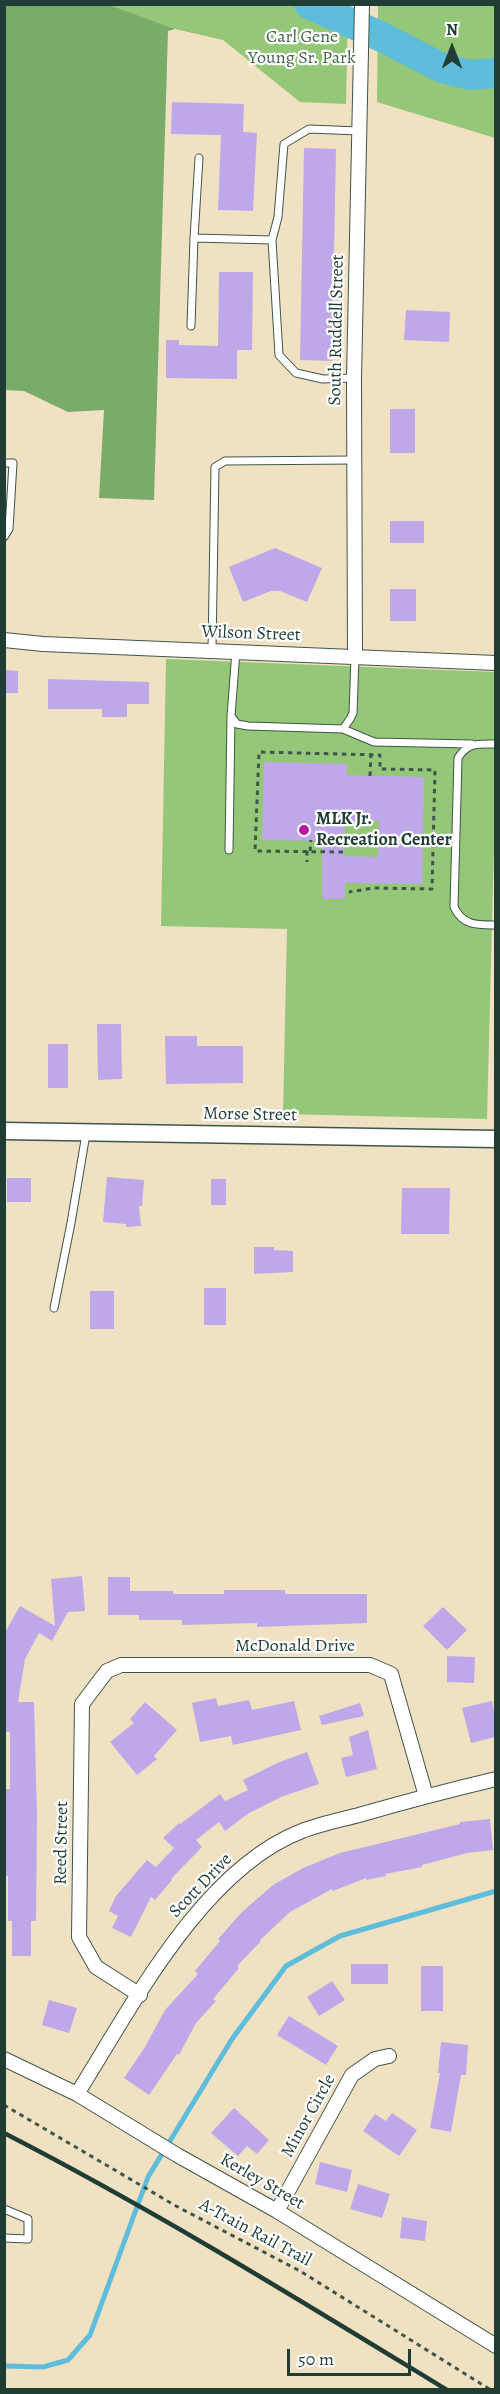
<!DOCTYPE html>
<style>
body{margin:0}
#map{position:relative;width:500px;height:2394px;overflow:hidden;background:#f1e1c3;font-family:Alegreya,serif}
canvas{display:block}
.frame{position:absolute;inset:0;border:6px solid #1f3d34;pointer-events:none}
.north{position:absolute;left:422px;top:18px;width:60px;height:60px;-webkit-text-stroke:4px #fff;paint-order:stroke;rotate:0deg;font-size:16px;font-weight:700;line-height:24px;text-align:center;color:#1f3d34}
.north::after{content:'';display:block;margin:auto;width:21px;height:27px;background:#1f3d34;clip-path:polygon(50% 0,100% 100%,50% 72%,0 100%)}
.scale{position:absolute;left:287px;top:2349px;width:124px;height:27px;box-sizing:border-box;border:3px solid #1f3d34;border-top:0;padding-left:8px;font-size:18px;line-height:21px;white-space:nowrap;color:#1f3d34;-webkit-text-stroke:4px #fff;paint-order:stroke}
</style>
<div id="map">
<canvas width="500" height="2394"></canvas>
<div class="frame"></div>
<div class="north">N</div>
<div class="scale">50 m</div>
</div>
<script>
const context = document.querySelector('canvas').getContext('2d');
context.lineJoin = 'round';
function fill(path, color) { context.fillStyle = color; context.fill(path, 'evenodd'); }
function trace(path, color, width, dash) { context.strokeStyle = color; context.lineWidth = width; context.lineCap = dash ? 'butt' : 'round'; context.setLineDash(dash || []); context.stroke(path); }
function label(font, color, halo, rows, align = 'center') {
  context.font = font + ' Alegreya,serif'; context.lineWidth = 4.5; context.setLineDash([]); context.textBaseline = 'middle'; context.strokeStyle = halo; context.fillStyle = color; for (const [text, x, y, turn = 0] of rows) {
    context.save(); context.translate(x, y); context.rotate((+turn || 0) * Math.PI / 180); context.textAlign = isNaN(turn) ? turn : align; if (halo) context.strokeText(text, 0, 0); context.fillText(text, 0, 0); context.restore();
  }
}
const green = new Path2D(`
 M110,5h238l-2,99 -46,-2 -77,-62 -48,-11z
 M378,5h117v133l-118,-36z
 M166,659l329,13v134l-8,313 -204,-5 4,-185 -126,-3z`);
const forest = new Path2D(`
 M4,5h106l65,24 -7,2 -14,469 -55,-2 5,-88 -36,2 -44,-21 -19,-1z`);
const stream = new Path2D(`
 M4,2366l39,1 25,-7 22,-25 58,-158 84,-138 54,-73 54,-30 156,-45`);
const river = new Path2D(`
 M309,4l75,34 58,30 28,7 26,-2`);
const building = new Path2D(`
 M172,102l72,2 -1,28 14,1 -4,78 -35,-1 3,-75 -50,-1z
 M304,148l32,1 -4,212 -32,-1z
 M219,272h34l-1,78h-15v29l-71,-1v-38h13v5l39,1z
 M406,310l44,2 -1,30 -45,-2z
 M390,409h25v44h-25z
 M390,521h34v22h-34z
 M275,548l47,20 -15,34 -27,-11h-9l-28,11 -14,-35z
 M390,589h26v32h-26z
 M4,670l14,1v22h-14z
 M48,679l101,3v22h-22v13h-25v-8h-54z
 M264,762l83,2v11l77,2 -2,107 -77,-1v16h-23v-58l-60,-1zM345,821h34l-1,36 -34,-1z
 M97,1024h24l1,55 -24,1z
 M165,1036h32v10h46v37l-77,1z
 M48,1044h20v44h-20z
 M107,1177l37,3 -2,26h-3l2,20 -15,1v-3l-23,-2z
 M7,1178h24v24h-24z
 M211,1179h15v26h-15z
 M402,1188h48l-1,46h-48z
 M254,1247h20v3l19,1v21l-39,2z
 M204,1288h22v37h-22z
 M90,1291h24v38h-24z
 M82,1576l3,35 -17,1 -16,29 -13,-8 -14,26 -7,43h16l3,113 -1,106h-5v35h-19v-35h-4v-45h-4v-87h6v-57h-6v-98l16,-28 35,20 -4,-47z
 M108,1577h22v14h43v3h51v-4h61v4h82v29l-110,4v-4l-75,2v-5h-43v-5h-31z
 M443,1607l24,23 -20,20 -24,-24z
 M447,1656l28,1 -1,26 -27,-1z
 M216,1698l2,8 31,-6 3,10 42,-9 7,29 -68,15 -2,-9 -31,6 -8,-39z
 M492,1701l3,15v21l-24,6 -9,-35z
 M145,1702l32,28 -23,26 3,3 -20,16 -27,-33 24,-19 -4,-4z
 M360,1703l4,13 -42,9 -3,-9z
 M368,1730l9,39 -31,8 -5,-19 12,-3 -4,-18z
 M307,1752l12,32 -38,13 -32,16 -24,18 -6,-9 -23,18 6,7 -31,32 1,1 -17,20 -4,-3 -20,40 -19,-9 6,-12 -9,-5 7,-15 31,-36 9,7 18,-19 -11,-10 16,-15 1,1 40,-30 5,7 23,-11 -5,-10 34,-17z
 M490,1819l3,31 -26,3 -45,12v2l-37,7 1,2 -20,4v-2l-33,13 -1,-2 -42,23 -30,28 1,1 -24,25 2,2 -26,31 3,2 -20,22 -17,32 -2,-1 -28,41 -25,-17 21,-31 20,-37 33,-36 -3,-3 25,-30 -2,-2 24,-27 31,-27 30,-17 37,-15 120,-29v-2z
 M351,1964h37v20h-37z
 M421,1966h22v45h-22z
 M332,1981l13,19 -26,16 -12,-19z
 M49,2000l28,8 -8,25 -27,-8z
 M289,2016l49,30 -12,19 -49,-30z
 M441,2042l27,3 -2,30h-5l-10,57 -21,-4 10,-55h-2z
 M234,2108l35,32 -12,14 -10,-8 -9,10 -27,-23z
 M392,2113l25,17 -18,26 -36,-25 12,-17 11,7z
 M320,2162l32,8 -5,22 -32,-8z
 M358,2184l32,10 -8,24 -32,-9z
 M402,2217l25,4 -2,20 -25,-3z`);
const path = new Path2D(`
 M370,776l1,-23
 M307,851v11
 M310,851l1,-11
 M343,852l-88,-1 4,-99 121,3v14l55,1 -3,119 -58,-1 -25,4
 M4,2105l172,101 124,65 191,119`);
const service = new Path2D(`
 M194,238l5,-80
 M272,240l6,-23 6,-73 25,-15 50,2
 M191,326l3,-88 78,2 7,115 17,18 27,6 31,-1
 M4,463h9l-4,66 -5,8
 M212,650l3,-183 10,-6 130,-1
 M236,651l-5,65 6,8 11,2 95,3 7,-10 3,-6 2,-56
 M343,729l31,13 98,2
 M496,744c-18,0 -28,-2 -38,14l-4,149c9,19 23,18 42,18
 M229,850l2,-134
 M54,1308l17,-85 15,-89
 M4,2209l24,10v20l-24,-1`);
const minor = new Path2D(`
 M4,640l39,4 453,19
 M355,656l-1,-278 8,-374
 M140,1995l-44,-28 -17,-30 3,-233 25,-33 14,-6h249l21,9 35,122
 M4,2059l73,35 100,61 100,56 219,135
 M77,2094c54,-86 125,-225 225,-263 18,-7 38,-11 57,-16 45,-13 91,-25 137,-36
 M277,2211l75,-136 23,-16 14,-3`);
const tertiary = new Path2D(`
 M4,1131l492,8`);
const rail = new Path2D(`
 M4,2133c152,78 297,168 443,257`);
const markers = [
 [304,830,6,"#b5179e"]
];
const parkNames = [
 ["Carl Gene",302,38],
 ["Young Sr. Park",302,59]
];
const streetNames = [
 ["South Ruddell Street",337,330,-89],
 ["Wilson Street",251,634,2],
 ["Morse Street",250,1115,1],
 ["McDonald Drive",295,1647],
 ["Reed Street",62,1843,-89],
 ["Scott Drive",201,1886,-46],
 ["Minor Circle",309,2116,-61],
 ["Kerley Street",262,2182,30],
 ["A-Train Rail Trail",255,2233,28]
];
const poiNames = [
 ["MLK Jr.",316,820],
 ["Recreation Center",316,841]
];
fill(green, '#95c778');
fill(forest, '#78ac68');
trace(stream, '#5dbddb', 5);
trace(river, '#5dbddb', 30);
fill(building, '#bea8e9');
trace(service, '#3e5649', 9);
trace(minor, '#3e5649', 16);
trace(tertiary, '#3e5649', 19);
trace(path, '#3e5649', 3, [4.5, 4.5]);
trace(service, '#fff', 7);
trace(minor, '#fff', 14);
trace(tertiary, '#fff', 16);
trace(rail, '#1f3d34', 4.5);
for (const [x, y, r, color] of markers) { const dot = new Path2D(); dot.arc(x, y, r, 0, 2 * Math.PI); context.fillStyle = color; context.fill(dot); trace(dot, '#fff', 2); }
label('18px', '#426648', '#fff', parkNames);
label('18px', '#1f3d34', '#fff', streetNames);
label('bold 18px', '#1f3d34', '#fff', poiNames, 'left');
</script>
